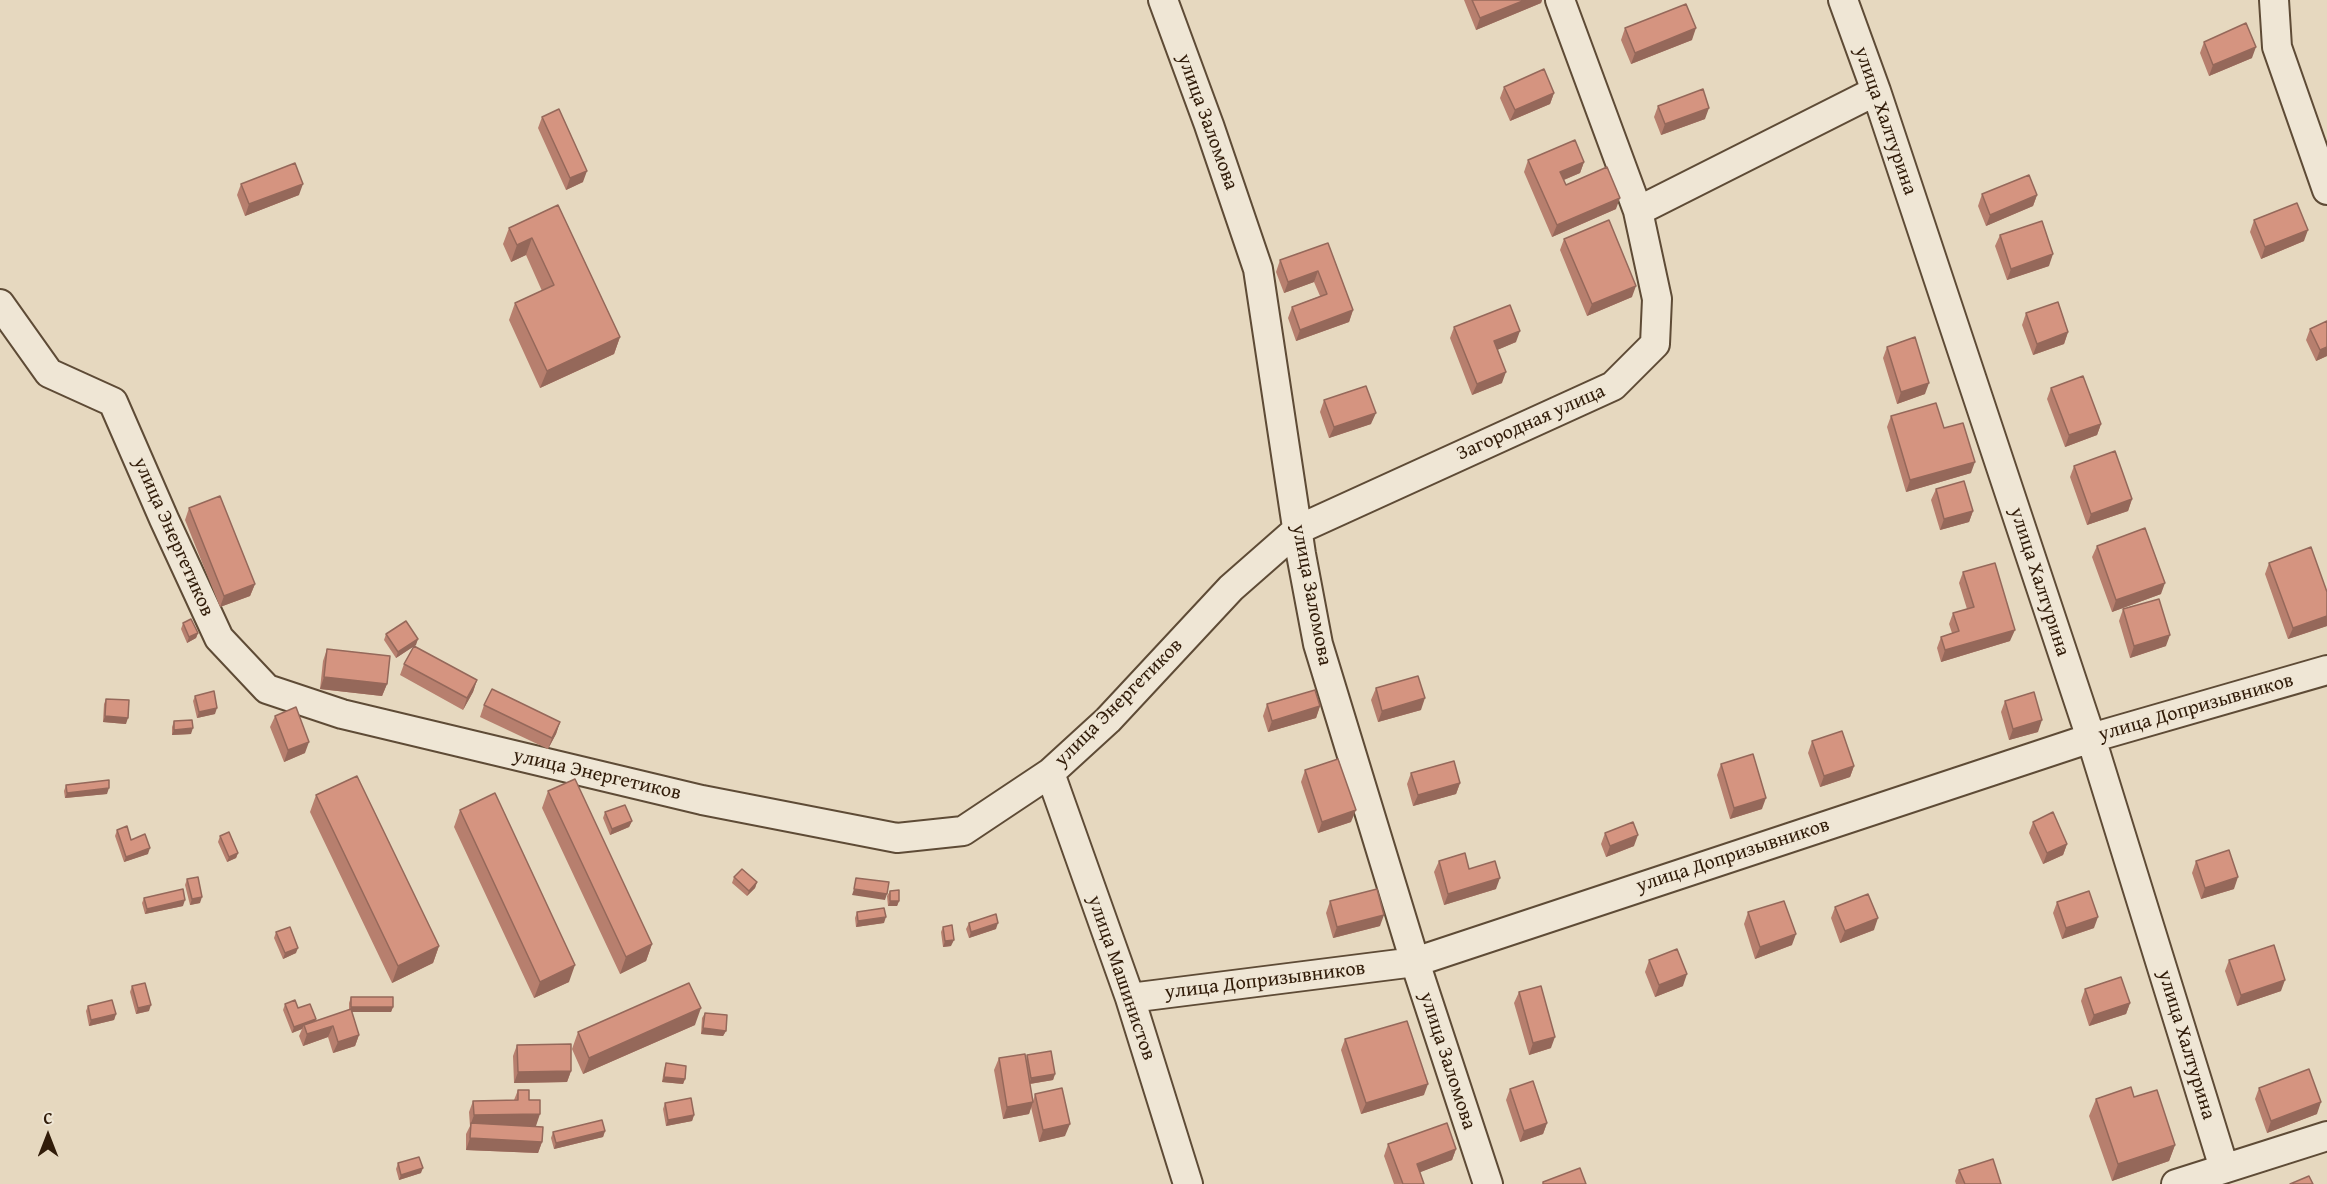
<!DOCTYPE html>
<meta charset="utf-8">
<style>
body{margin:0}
#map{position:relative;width:2327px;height:1184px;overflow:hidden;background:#e6d8bf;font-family:"Gentium Book Plus",serif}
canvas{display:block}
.north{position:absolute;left:18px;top:1106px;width:60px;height:60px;-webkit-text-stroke:4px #efe6d5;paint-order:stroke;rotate:0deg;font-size:16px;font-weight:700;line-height:24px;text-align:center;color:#311c09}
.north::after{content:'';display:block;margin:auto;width:21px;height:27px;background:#311c09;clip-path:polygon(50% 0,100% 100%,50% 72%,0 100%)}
</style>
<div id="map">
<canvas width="2327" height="1184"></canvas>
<div class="north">С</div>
</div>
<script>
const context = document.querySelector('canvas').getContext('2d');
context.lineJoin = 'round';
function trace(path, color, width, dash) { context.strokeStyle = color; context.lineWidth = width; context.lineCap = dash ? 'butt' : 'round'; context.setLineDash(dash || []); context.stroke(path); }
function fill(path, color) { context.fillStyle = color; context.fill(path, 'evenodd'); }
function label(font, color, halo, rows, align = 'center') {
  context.font = font + ' "Gentium Book Plus",serif'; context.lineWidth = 4.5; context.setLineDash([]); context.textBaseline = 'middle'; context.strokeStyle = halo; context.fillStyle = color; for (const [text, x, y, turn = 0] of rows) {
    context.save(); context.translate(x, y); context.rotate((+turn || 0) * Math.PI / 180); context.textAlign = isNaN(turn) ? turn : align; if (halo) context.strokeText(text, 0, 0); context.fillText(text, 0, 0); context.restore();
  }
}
const street = new Path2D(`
 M1163,0l46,125 49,144 43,285 17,90 97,318 73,222
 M1843,0l33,91 215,647 133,430
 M2274,0l3,47 50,143
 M1638,211l238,-120
 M0,304l49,69 64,29 51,117 55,119 48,51 75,25 360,86 195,38 66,-7 87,-58 58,-53 123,-132 66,-58 316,-144 42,-42 2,-45 -19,-88 -78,-211
 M1050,773l80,225 58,186
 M1130,998l285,-36 676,-224 236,-68
 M2176,1184l151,-48`);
const wall = new Path2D(`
 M1464,0h78l-1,3 -65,27z
 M1625,28l67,12 -61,24 -10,-24z
 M2204,42l48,16 -43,18 -9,-23z
 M1504,87l50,6 -4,11 -40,17 -10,-23z
 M1658,106l47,13 -44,16 -7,-18z
 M542,117l41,65 -17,8 -28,-62z
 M1528,160l56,2 -4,11 -16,7 2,5 50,24 -64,28 -28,-65z
 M241,184l58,11 -54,21 -8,-21z
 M1982,194l55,1 -4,11 -47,20 -8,-20z
 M558,205l62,132 -6,17 -74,34 -31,-68 6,-17 27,-12 -16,-36 -15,7 -8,-18 6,-16z
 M2254,220l50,21 -43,18 -11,-27z
 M2000,235l49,31 -42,14 -12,-34z
 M1564,239l68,58 -45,19 -27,-66z
 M1328,243l25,67 -4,12 -53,19 -8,-23 4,-11 28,-11 -6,-14 -30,11 -8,-21 4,-12z
 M2026,313l42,19 -4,12 -31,11 -11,-30z
 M1454,327l62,15 -19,8 5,33 -30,12 -22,-57z
 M2310,329l17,27 -11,5 -10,-21z
 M1887,347l38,47 -28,10 -14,-46z
 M2051,388l50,36 -4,11 -32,12 -18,-48z
 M1324,400l47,24 -42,14 -9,-26z
 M1891,416l53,12 27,45 -65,19 -19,-65z
 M2074,466l58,33 -4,12 -41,14 -17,-48z
 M1936,489l37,22 -4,11 -29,8 -9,-30z
 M189,508l66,76 -5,12 -30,11 -35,-87z
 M2097,546l64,48 -49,18 -20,-55z
 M2269,563l58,29v34l-39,13 -23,-65z
 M1963,572l47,69 -69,21 -4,-14 4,-11 11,-4 -3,-9 4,-11 14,-4 -8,-26z
 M2123,609l43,37 -36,12 -11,-37z
 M183,623l15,10 -2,5 -9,5 -6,-14z
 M386,634l30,11 -2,1 63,34 -4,12 -10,18 -63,-35 4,-11 10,-18 -18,12 -12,-18z
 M327,649l60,35 -5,12 -62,-7 3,-28z
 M1376,688l45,22 -43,12 -7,-22z
 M195,696l20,18 -18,4 -4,-17z
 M106,699l20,25 -23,-2 1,-18z
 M2005,701l33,31 -29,8 -8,-28z
 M1267,704l53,2 -4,12 -48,14 -5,-16z
 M484,705l76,17 -4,12 -8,15 -68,-32z
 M275,716l30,37 -21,9 -14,-35z
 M174,721l17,13 -19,1v-8z
 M1812,741l42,25 -4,11 -30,10 -12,-34z
 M1721,764l41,45 -32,10 -13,-44z
 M1305,770l46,52 -33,11 -17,-51z
 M1411,773l49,10 -4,11 -43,12 -6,-22z
 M66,785l41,9 -42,4 -1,-7z
 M548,791l104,153 -6,17 -26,13 -78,-166z
 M316,795l123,151 -6,17 -41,20 -82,-171z
 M460,810l109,172 -35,16 -80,-171z
 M605,812l27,9 -3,6 -19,8 -7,-17z
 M2033,822l34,22 -4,11 -20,9 -14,-31z
 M117,830l14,10 17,14 -24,8 -9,-26z
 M1605,833l29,13 -28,11 -5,-13z
 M220,836l18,17 -2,5 -9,4 -9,-20z
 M1439,861l30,8 27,20 -52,16 -10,-33z
 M2196,861l38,28 -33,10 -9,-26z
 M734,877l23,5 -2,6 -8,8 -15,-13z
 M187,879l13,24 -10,2 -5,-20z
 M890,891l9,10 -2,5h-9l-1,-10z
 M144,898l39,8 -38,8 -3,-11z
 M1330,901l50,25 -47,12 -7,-25z
 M2057,902l37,26 -32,11 -9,-26z
 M1835,907l39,23 -34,13 -9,-25z
 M857,912l27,11 -28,4 -1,-9z
 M1748,912l44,33 -37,14 -11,-35z
 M969,923l27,6 -27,9 -3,-9z
 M943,927l8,19 -8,1 -2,-15z
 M276,932l20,21 -13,6 -9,-21z
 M1649,960l34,26 -28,11 -10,-25z
 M2229,960l52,31 -44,15 -12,-35z
 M132,986l17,25 -13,3 -6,-22z
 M2085,989l45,14 -4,11 -37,12 -8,-25z
 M1519,992l32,56 -22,7 -15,-52z
 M351,997l42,10 -2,5h-39l7,23 -4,11 -22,7 -5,-16 -25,9 -4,-10 3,-7 -10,4 -9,-23 2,-6 13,4 18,11 -1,2 34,-11v-7z
 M88,1006l28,8 -2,6 -25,6 -3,-15z
 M705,1013l21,18 -3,5 -22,-2 1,-16z
 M695,1025l-112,49 -11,-25 6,-17z
 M1345,1039l79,56 -63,19 -20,-64z
 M517,1045l54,26 -4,11 -53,1 -1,-27z
 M1027,1055l28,19 -2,6 -23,4 3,17 2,-7 30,42 -26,6 -8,-35 -2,7 -26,5 -9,-49 5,-12 27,2z
 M666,1063l19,16 -2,5 -21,-2 2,-13z
 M2259,1088l58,26 -50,19 -12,-34z
 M1510,1089l37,34 -4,11 -23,8 -14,-42z
 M518,1090l11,10 7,26h-14l20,16 -4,11 -72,-3v-16l4,-8 -1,-14 4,-11 41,-1z
 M2134,1097l41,48 -6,16 -57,20 -23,-65 7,-17z
 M665,1103l29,12 -2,6 -26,5 -3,-17z
 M605,1131l-2,6 -49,12 -3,-11 2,-6z
 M1388,1144l68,5 -4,11 -32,12 4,12h-30l-10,-28z
 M398,1163l23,10 -22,7 -3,-11z
 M1959,1170l42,14h-45l-1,-3z`);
const shadedWall = new Path2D(`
 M1525,0h17l-1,3 -65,27 4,-12z
 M1696,28l-4,12 -61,24 4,-11z
 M2256,47l-4,11 -43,18 4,-11z
 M1554,93l-4,11 -40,17 5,-11z
 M1709,108l-4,11 -44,16 4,-11z
 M1584,162l-4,11 -24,10 4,-11z
 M587,171l-4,11 -17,8 4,-12z
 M303,184l-4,11 -54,21 4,-12z
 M2037,195l-4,11 -47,20 4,-11z
 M1620,198l-4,11 -64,28 5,-12z
 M2308,230l-4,11 -43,18 4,-12z
 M532,238l-6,17 -15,7 6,-17z
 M2053,254l-4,12 -42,14 4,-11z
 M1318,271l-4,11 -30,11 4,-11z
 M1636,286l-4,11 -45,19 5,-12z
 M1353,310l-4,12 -53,19 4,-11z
 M1520,331l-4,11 -26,11 4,-12z
 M2068,332l-4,12 -31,11 4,-11z
 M620,337l-6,17 -74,34 7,-17z
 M2327,347v9l-11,5 4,-11z
 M1506,372l-4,11 -30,12 5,-11z
 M1929,383l-4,11 -28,10 4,-12z
 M1376,413l-5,11 -42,14 5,-11z
 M2101,424l-4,11 -32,12 4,-12z
 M1975,462l-4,11 -65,19 4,-12z
 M2132,499l-4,12 -41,14 4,-11z
 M1973,511l-4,11 -29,8 4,-11z
 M2165,583l-4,11 -49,18 4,-12z
 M255,584l-5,12 -30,11 4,-11z
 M2327,616v10l-39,13 5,-11z
 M2015,630l-5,11 -69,21 4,-12z
 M198,633l-2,5 -9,5 2,-6z
 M2170,635l-4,11 -36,12 4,-12z
 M418,639l-2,6 -20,13 2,-6z
 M324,677l63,7 -5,12 -62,-7z
 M477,680l-4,12 -10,18 4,-12z
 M1425,698l-4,12 -43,12 4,-11z
 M1320,706l-4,12 -48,14 4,-11z
 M217,708l-2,6 -18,4 2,-6z
 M105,716l23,2 -2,6 -23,-2z
 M2042,720l-4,12 -29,8 4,-11z
 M560,722l-4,12 -8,15 4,-11z
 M193,728l-2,6 -19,1 2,-5z
 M309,742l-4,11 -21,9 4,-12z
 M1854,766l-4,11 -30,10 4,-11z
 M1460,783l-4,11 -43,12 5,-11z
 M109,788l-2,6 -42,4 2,-5z
 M1766,798l-4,11 -32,10 4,-11z
 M1356,810l-5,12 -33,11 4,-11z
 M632,821l-3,6 -19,8 2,-6z
 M1638,835l-4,11 -28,11 4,-11z
 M2067,844l-4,11 -20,9 4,-11z
 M150,848l-2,6 -24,8 2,-5z
 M238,853l-2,5 -9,4 2,-5z
 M2238,877l-4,12 -33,10 4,-11z
 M1500,878l-4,11 -52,16 4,-11z
 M757,882l-2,6 -8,8 2,-5z
 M854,889l33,5 -2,6 -33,-5z
 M202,897l-2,6 -10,2 2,-6z
 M185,900l-2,6 -38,8 2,-5z
 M890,901h9l-2,5h-9z
 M1384,915l-4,11 -47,12 4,-11z
 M886,917l-2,6 -28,4 2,-6z
 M2098,917l-4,11 -32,11 4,-11z
 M1878,918l-4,12 -34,13 5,-12z
 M998,923l-2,6 -27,9 2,-6z
 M1796,934l-4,11 -37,14 5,-12z
 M954,940l-3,6 -8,1 2,-6z
 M652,944l-6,17 -26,13 6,-17z
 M439,946l-6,17 -41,20 6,-17z
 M298,948l-2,5 -13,6 2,-6z
 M575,965l-6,17 -35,16 6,-16z
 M1687,974l-4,12 -28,11 4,-12z
 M2285,980l-4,11 -44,15 4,-11z
 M2130,1003l-4,11 -37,12 5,-11z
 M151,1005l-2,6 -13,3 2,-6z
 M351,1007h42l-2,5h-42z
 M701,1008l-6,17 -112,49 6,-16z
 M116,1014l-2,6 -25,6 2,-6z
 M316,1019l-2,6h-10l-2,4 -10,4 2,-6z
 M333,1026l-5,11 -25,9 4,-12z
 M703,1028l23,3 -3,5 -22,-2z
 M359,1035l-4,11 -22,7 5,-11z
 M1555,1037l-4,11 -22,7 4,-12z
 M571,1071l-4,11 -53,1 4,-11z
 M1055,1074l-2,6 -24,4 2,-6z
 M664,1077l21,2 -2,5 -21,-2z
 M1428,1084l-4,11 -63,19 5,-11z
 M1033,1102l-4,12 -26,5 4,-12z
 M2321,1102l-4,12 -50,19 4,-12z
 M540,1114l-4,12h-66l4,-11z
 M694,1115l-2,6 -26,5 2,-6z
 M1547,1123l-4,11 -23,8 4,-11z
 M1070,1124l-5,12 -26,6 4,-12z
 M605,1131l-2,6 -49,12 2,-6z
 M470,1138l72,4 -4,11 -72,-3z
 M2175,1145l-6,16 -57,20 6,-17z
 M1456,1149l-4,11 -39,15 4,-11z
 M423,1168l-2,5 -22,7 2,-5z`);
const building = new Path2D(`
 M1472,0h53l-45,18z
 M1686,4l10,24 -61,25 -10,-25z
 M2246,23l10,24 -43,18 -9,-23z
 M1544,69l10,24 -39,17 -11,-23z
 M1703,89l6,19 -44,16 -7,-18z
 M559,109l28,62 -17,7 -28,-61z
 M1575,140l9,22 -24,10 6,13 41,-18 13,31 -63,27 -29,-65z
 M295,163l8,21 -54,20 -8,-20z
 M2029,175l8,20 -47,20 -8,-21z
 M2297,203l11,27 -43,17 -11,-27z
 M558,205l62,132 -73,34 -32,-68 39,-18 -22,-47 -15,7 -8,-17z
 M1609,220l27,66 -44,18 -28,-65z
 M2042,221l11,33 -42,15 -11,-34z
 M1328,243l25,67 -53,20 -8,-23 35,-13 -9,-23 -30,11 -8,-22z
 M2058,302l10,30 -31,12 -11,-31z
 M1510,305l10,26 -26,10 12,31 -29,12 -23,-57z
 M2327,321v26l-7,3 -10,-21z
 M1915,337l14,46 -28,9 -14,-45z
 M2083,376l18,48 -32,11 -18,-47z
 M1366,386l10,27 -42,14 -10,-27z
 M1936,403l8,25 19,-5 12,39 -65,18 -19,-64z
 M2115,451l17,48 -41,15 -17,-48z
 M1964,481l9,30 -29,8 -8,-30z
 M220,496l35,88 -31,12 -35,-88z
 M2145,528l20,55 -49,17 -19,-54z
 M2311,547l16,45v24l-34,12 -24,-65z
 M1995,563l20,67 -70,20 -4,-13 18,-6 -6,-18 21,-6 -11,-35z
 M2159,599l11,36 -36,11 -11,-37z
 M191,619l7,14 -9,4 -6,-14z
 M406,621l12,18 -20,13 -12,-18z
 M414,646l63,34 -10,18 -63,-34z
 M327,649l63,7 -3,28 -63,-7z
 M1418,676l7,22 -43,13 -6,-23z
 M492,689l68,33 -8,16 -68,-33z
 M1315,690l5,16 -48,15 -5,-17z
 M214,691l3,17 -18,4 -4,-16z
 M2034,692l8,28 -29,9 -8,-28z
 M106,699l23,1 -1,18 -23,-2z
 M296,707l13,35 -21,8 -13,-34z
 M192,720l1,8 -19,2v-9z
 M1842,731l12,35 -30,10 -12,-35z
 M1753,754l13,44 -32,10 -13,-44z
 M1338,759l18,51 -34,12 -17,-52z
 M1454,761l6,22 -42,12 -7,-22z
 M357,776l82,170 -41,20 -82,-171z
 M575,779l77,165 -26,13 -78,-166z
 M109,780v8l-42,5 -1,-8z
 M495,793l80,172 -35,17 -80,-172z
 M625,805l7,16 -20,8 -7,-17z
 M2053,812l14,32 -20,9 -14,-31z
 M1633,822l5,13 -28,11 -5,-13z
 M127,826l4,14 14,-6 5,14 -24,9 -9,-27z
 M229,832l9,21 -9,4 -9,-21z
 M2229,850l9,27 -33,11 -9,-27z
 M1465,853l4,16 26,-8 5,17 -52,16 -9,-33z
 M742,869l15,13 -8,9 -15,-14z
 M198,877l4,20 -10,2 -5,-20z
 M856,878l33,4 -2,12 -33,-5z
 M183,889l2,11 -38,9 -3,-11z
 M1377,889l7,26 -47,12 -7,-26z
 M899,890v11h-9v-10z
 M2089,891l9,26 -32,11 -9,-26z
 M1868,894l10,24 -33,13 -10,-24z
 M1784,901l12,33 -36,13 -12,-35z
 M884,908l2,9 -28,4 -1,-9z
 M996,914l2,9 -27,9 -2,-9z
 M952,925l2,15 -9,1 -2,-14z
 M290,927l8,21 -13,5 -9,-21z
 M2274,945l11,35 -44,15 -12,-35z
 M1677,949l10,25 -28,11 -10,-25z
 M2121,977l9,26 -36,12 -9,-26z
 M145,983l6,22 -13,3 -6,-22z
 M689,983l12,25 -112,50 -11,-26z
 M1541,986l14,51 -22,6 -14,-51z
 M351,997h42v10h-42z
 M112,1000l4,14 -25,6 -3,-14z
 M295,1000l3,8 12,-4 6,15 -22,8 -9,-23z
 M351,1009l8,26 -21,7 -5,-16 -26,8 -3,-9z
 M705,1013l22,2 -1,16 -23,-3z
 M1407,1021l21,63 -62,19 -21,-64z
 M571,1044v27l-53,1 -1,-27z
 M1051,1051l4,23 -24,4 -4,-23z
 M1025,1054l8,48 -26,5 -8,-49z
 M666,1063l20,3 -1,13 -21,-2z
 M2309,1069l12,33 -50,19 -12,-33z
 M1533,1081l14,42 -23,8 -14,-42z
 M2131,1087l3,10 23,-7 18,55 -57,19 -22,-65z
 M1062,1088l8,36 -27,6 -8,-36z
 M518,1090h11v10h11v14l-66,1 -1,-14 45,-1z
 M691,1098l3,17 -26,5 -3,-17z
 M602,1120l3,11 -49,12 -3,-11z
 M471,1123l72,4 -1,15 -72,-4z
 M1447,1123l9,26 -39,15 7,20h-21l-15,-40z
 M419,1157l4,11 -22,7 -3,-12z
 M1993,1159l8,25h-36l-6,-14z
 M1580,1168l6,16h-43v-2z
 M2309,1176l4,8h-23z`);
const streetNames = [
 ["улица Халтурина",1885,121,71],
 ["улица Заломова",1207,122,70],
 ["Загородная улица",1531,423,-24],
 ["улица Энергетиков",173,537,66],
 ["улица Халтурина",2039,582,72],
 ["улица Заломова",1311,595,79],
 ["улица Энергетиков",1119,703,-45],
 ["улица Допризывников",2196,708,-16],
 ["улица Энергетиков",597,775,13],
 ["улица Допризывников",1733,856,-18],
 ["улица Машинистов",1121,978,71],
 ["улица Допризывников",1265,981,-7],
 ["улица Халтурина",2186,1045,73],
 ["улица Заломова",1447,1061,72]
];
trace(street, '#5e4b36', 32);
trace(street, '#efe6d5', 28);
fill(wall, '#b77f6e');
fill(shadedWall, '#95685a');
fill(building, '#d59480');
trace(building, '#95685a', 1.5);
label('20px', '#311c09', '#efe6d5', streetNames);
</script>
